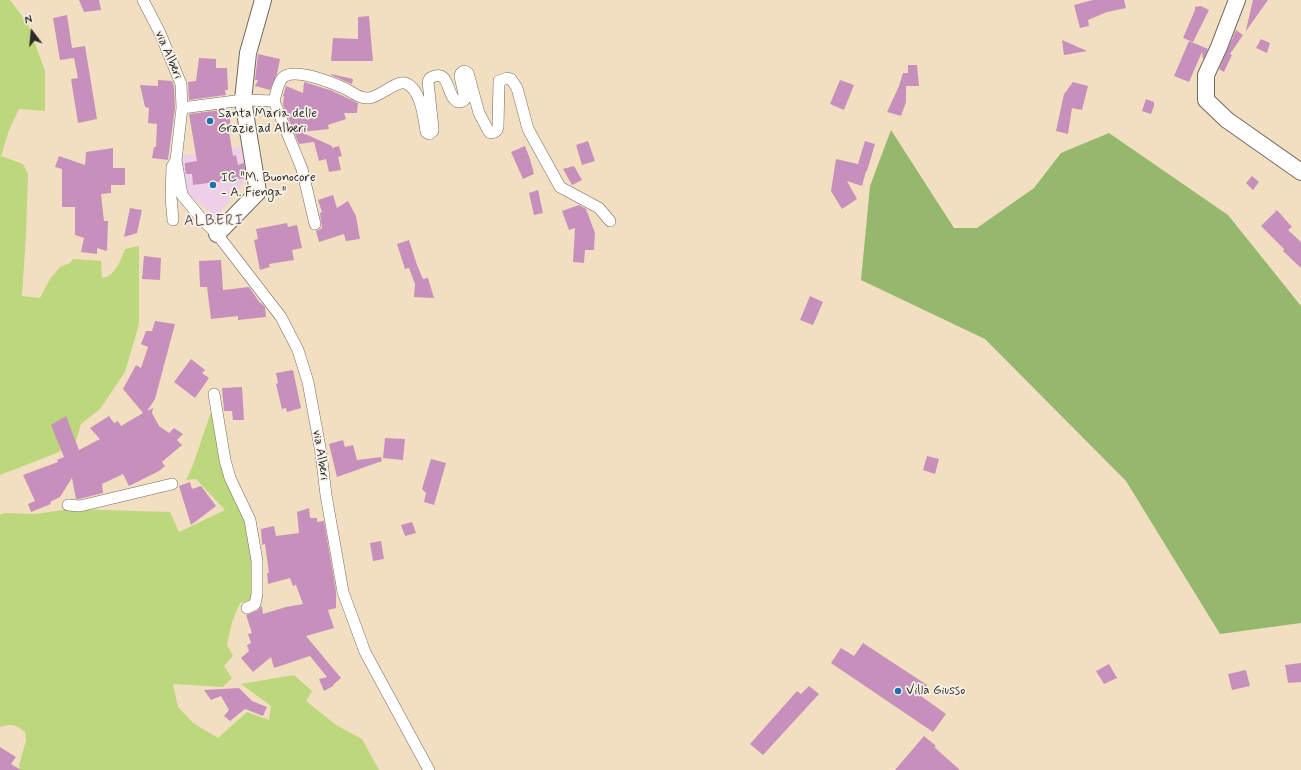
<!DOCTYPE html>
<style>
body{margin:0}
#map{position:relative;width:1301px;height:770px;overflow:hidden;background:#f2dfc1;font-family:Mynerve,sans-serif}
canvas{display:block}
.north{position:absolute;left:12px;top:12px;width:40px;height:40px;-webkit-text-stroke:3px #f7f3e8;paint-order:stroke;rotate:344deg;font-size:11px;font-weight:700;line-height:16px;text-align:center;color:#2b2b2b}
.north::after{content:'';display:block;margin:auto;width:14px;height:18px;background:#2b2b2b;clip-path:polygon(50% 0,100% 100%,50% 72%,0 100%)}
</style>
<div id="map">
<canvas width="1301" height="770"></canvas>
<div class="north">N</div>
</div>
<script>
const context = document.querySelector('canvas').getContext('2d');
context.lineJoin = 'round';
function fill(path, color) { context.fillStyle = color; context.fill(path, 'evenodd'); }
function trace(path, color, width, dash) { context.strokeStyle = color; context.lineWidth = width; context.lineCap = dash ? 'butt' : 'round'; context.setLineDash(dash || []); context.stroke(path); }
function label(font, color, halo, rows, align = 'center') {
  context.font = font + ' Mynerve,sans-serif'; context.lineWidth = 3.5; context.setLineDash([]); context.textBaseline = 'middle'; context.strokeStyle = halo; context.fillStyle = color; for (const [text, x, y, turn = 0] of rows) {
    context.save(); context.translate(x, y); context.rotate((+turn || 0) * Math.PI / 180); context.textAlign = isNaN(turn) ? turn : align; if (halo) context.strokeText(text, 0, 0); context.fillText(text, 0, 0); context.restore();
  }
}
const built = new Path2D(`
 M241,147l5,33 -30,38 -32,-28 -5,-34z`);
const green = new Path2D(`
 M0,0h10l18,24 17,47v40l-26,-2 -10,21 -8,26 22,8 5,10 -2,61 -4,61 18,2 10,-19 10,-12 10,-4 3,-4 28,2 1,17c13,-1 19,-19 23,-29l14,-3v78l-14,48 -25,37 -19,15 -6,20 -21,10 -54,21z
 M213,406l34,115 4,26 2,53 -13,3 -8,19 -5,23 6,11 -9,10 8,12 -9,9 -50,-3 5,23 15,16 25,15 29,-26 22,8 2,-14 -30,-22 53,-9 18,16 -6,10 30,24 26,14 17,31h-359l-1,-5 7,-24 -1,-9c-9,-7 -14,-9 -25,-5v-212l4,-2 31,1 35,-5 100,3 9,20 46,-22 -29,-31 -10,1 7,-15z`);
const forest = new Path2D(`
 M891,130l63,98h23l57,-40 27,-35 48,-20 119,82 73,91v317l-81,11 -94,-153 -141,-142 -124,-59 9,-94z`);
const building = new Path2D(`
 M79,0h20l2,10 -17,2z
 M1093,0h31l2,8 -19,4 -19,8 1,6 -9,2 -6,-23z
 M1253,0h15l-22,31v-1z
 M1201,6l8,4 -16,32 -10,-4 12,-28v-3z
 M67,15l5,33 13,-2 12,73 -19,4 -7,-44 7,-1 -4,-20 -14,2 -7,-42z
 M369,16l4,45h-42l2,-23 25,1v-22z
 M1236,30l7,5 -13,19 2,1 -8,17 -5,-3z
 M1261,39l9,4 -3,10 -11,-5z
 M1062,40l25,11 -23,4z
 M1189,41l19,8 -5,11 -1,-8 -13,30 -15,-6z
 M258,54l22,5 -3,15 -7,16 -15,-4 3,-6h-3z
 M199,58l17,1v9h11l1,22h-3l1,5 -37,5 -1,-18 8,-1z
 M908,65h9l2,21h-13v16l-5,14 -14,-4 12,-26 4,-13h3v-2v2h2z
 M331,74l22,5 -1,5 -21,-9z
 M158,80l14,1 2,5 1,22 -7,52 -16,-2 2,-11h2l1,-23 -9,-1 1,-15 -4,-1 -5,-22 18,1z
 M840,80l14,5 -10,25 -14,-6z
 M304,82l26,8 28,13 -1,10h-13l2,6 -18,6 1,4 -28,3 31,14v2l7,-2 3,10 -4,1 3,13 -12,2 -3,-13 -7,2 -5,-19 -15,2 -16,-39 1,-9h-1l3,-10 17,7z
 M1073,82l15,4 -6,24 -10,-2 -4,26 -12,-3 8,-37z
 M1146,99l8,3v4l-3,8 -9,-3z
 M228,109l4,23 -3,-1 4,25 3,-1 2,10 6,-2 2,15 -53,7 -1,-11h-6l-1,-5v-6l12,-2 -8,-47z
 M588,141l7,20 -13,4 -6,-20z
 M865,141l10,3 -8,27h-1l-4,15 -15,-5 10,18 -15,10 -11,-18 5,-32 22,5z
 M525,146l5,13 4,15 -11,5 -12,-27z
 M113,148v20h12v17h-14v8l-10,1 3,27h4l-1,30 -10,-3v6l-16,-2 3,-14 -9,-3v-28h-13v-38l-7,-2 4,-11 26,9 1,-13z
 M574,166l8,14 -10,5 -9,-16z
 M1252,176l7,6 -6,8 -7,-7z
 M538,190l5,23 -9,2 -5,-22z
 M333,195l4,13 11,-7 8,15 4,23 -14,2 -2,-7 -25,8 -3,-11 6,-3 -2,-15 2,-1 -4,-12z
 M579,205l7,4 9,24 -1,17h-9l-1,13 -11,-1 2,-34 -6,2 -7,-19z
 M130,208l12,2 -5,23 -13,4z
 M1277,210l15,17 -4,3 13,12v26l-18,-17 1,-2 -23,-23z
 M287,223l1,4 9,-2 5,23 -10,2 2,10 -25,4 1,3 -10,3 -6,-30 4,-1 -2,-10z
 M409,240l8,25 6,14 5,-1 6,20 -20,-1 1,-13 -6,-16 -4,1 -8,-25z
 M144,256l17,2 -1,22 -18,-1z
 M221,260l2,30 26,-3 11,16h1l4,4 1,10 -28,3v-4l-27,3 -4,-32h-7l-1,-26z
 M810,296l13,6 -10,23 -13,-5z
 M155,321l20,3 -20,75 -8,12 6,-3 -1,5 7,13 10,7 5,-5 9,6 -6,6 5,5 -20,17 3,4 -6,5 -30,15 -6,-12 -21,10 1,9 -24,6h-3l-4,-21 -12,19 -10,5 1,2 -20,8 -3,-8 7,-3 -12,-26 35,-13 -1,-2 7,-3 -13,-32 15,-9 13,34 21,-11 -10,-11 19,-12 5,7 4,-2 3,5 22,-13 -20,-24 13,-24 5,3 7,-21 -7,-3 5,-13h6z
 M191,359l14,11 -3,3 7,5 -14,20 -21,-16z
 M293,370l8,38 -14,4 -1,-4 -4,1 -6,-25 2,-1 -2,-10z
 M242,387l2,33h-11l-1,-9h-8l-2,-23z
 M385,438l20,1 -2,21 -20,-2z
 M343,440l2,7 8,-2 4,15 24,-3 1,4 -45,16 -8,-33z
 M927,456l12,3 -4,15 -12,-4z
 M431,459l15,4 -12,42 -10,-3 2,-9 -4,-4z
 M190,482l2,7 9,-3 15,20 -25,19 -12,-39z
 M309,508l1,10h7v4l7,-1 12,70v17l-8,2 6,18 -28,8 35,42 -7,6 -1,2 -9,5 -5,-12 8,-2 -17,-21 -36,12 -3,-11 -18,15 -12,-14 8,-7 -2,-6 4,-2 -3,-9 4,-1 -6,-18 12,-5 4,-4 1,8 23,-7 17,-3 -7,-19 -3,1 -3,-8 -22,6 -1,-11h2l-4,-29 -3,1 -1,-16 13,-3 2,10 23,-3 -2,-21z
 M412,522l4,11 -11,3 -4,-11z
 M381,541l3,18 -11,2 -3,-18z
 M863,643l64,42 -6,11 25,18 -13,18 -102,-69 10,-15 13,8z
 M1301,663v19l-13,1 -3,-18z
 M1109,664l8,14 -13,6 -8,-13z
 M1246,670l4,16 -18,4 -4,-16z
 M809,686l10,8 -56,61 -13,-11 47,-53 4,3z
 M239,688l13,13 15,6 -4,9 -18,-7 -15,12 -6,-5 5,-6 -8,-14 -10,4 -7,-10z
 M924,736l12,10 -2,1 26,23h-65z
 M0,747l16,10 -5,7 10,6h-21z`);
const street = new Path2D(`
 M143,0l17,33 21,51 1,24 -6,52 -4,7 -1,30 2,23
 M274,101c2,-7 4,-21 11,-25 14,-7 48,7 61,13 7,4 15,10 23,9 11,-1 26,-17 36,-15 16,5 19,36 21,49l3,2 4,-3v-3l-5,-46 2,-4c21,-11 15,18 28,24l5,-1 2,-2 -5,-23 1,-3 3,-2 4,2 11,40 9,17 2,3c5,0 7,-1 8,-6l1,-46 8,-3 4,1 6,9 11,41 32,58 39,21 11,13
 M182,108l61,-8 31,1 28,68 13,55
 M176,160l6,35 18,22 17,17 64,83 17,33 10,32 13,71 5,42 17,97 22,60 64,118
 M214,394l11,66 5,18 20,42 7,41v33l-2,10 -8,4
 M68,505l12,1 92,-22`);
const secondary = new Path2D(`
 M1237,0l-18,47 -13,28v25l21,20 74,52
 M217,234l41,-42 -15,-92 5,-47 15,-53`);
const markers = [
 [210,121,4,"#1f6fb2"],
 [213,185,4,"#1f6fb2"],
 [898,691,4,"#1f6fb2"]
];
const streetNames = [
 ["via Alberi",168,55,67],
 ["via Alberi",320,455,81]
];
const poiNames = [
 ["Santa Maria delle",218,114],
 ["Grazie ad Alberi",218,129],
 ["IC \"M. Buonocore",221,178],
 ["- A. Fienga\"",221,193],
 ["Villa Giusso",906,691]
];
const quarterNames = [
 ["ALBERI",214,222]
];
fill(built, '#edd0e8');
fill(green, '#bdd77c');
fill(forest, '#96b86c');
fill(building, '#c790bc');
trace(street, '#716a60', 12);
trace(secondary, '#716a60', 18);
trace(street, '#fff', 11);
trace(secondary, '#fff', 16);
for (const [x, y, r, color] of markers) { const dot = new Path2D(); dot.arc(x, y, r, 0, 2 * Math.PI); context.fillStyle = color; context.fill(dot); trace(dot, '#f7f3e8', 1.5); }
label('13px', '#2b2b2b', '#f7f3e8', streetNames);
label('13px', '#2b2b2b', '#f7f3e8', poiNames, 'left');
context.letterSpacing = '1px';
label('15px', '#624e5e', '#f7f3e8', quarterNames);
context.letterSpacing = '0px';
</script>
